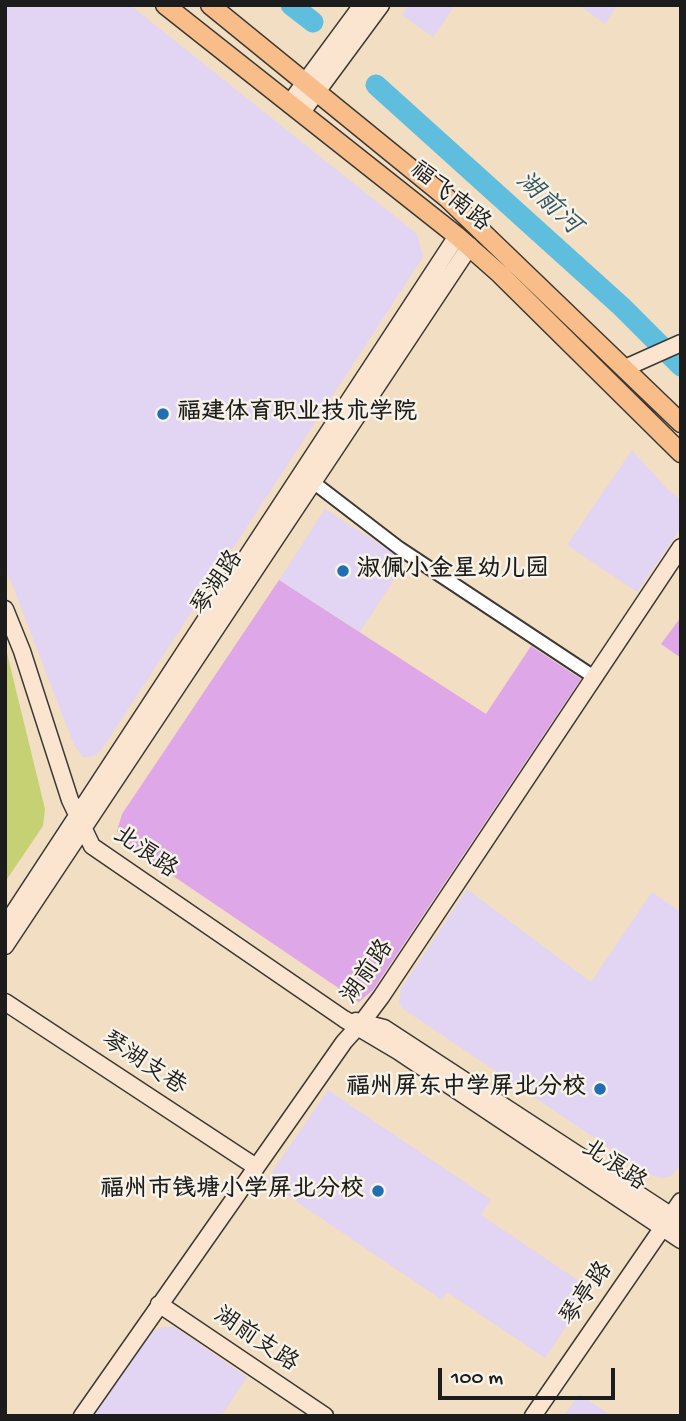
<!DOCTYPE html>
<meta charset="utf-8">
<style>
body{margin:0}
#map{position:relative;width:686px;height:1421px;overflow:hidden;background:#f2dec2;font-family:"Gochi Hand",sans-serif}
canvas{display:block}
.frame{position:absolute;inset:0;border:7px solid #1c1c1c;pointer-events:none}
.scale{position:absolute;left:438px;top:1368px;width:177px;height:32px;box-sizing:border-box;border:4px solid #1c1c1c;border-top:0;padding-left:9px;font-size:21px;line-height:24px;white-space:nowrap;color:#1c1c1c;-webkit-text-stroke:5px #f7f3e8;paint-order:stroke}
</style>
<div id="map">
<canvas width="686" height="1421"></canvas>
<div class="frame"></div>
<div class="scale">100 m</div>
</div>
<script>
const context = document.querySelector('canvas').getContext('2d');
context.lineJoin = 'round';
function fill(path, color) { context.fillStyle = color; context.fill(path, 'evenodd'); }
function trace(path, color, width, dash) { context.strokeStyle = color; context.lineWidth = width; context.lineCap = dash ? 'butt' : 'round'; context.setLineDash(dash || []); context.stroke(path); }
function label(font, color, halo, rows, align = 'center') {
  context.font = font + ' "Gochi Hand","LXGW WenKai TC",sans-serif'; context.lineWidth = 5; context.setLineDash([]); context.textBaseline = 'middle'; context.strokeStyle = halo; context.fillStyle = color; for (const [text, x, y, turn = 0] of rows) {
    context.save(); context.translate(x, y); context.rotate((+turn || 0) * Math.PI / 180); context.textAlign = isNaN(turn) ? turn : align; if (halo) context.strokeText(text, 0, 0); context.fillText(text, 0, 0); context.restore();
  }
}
const built = new Path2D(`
 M5,5h125l287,229 6,23 -319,489 -7,8 -6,3h-8l-9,-12 -64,-166 -5,-8z
 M408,5h47l-22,32 -31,-22z
 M579,5h38l-12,19z
 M632,450l36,40 13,10v28l-44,64 -70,-47z
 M325,509l81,52 -46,71 -81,-52z
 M467,889l124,93 61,-90 29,20v252l-10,12 -10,2 -13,-4 -246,-166 -3,-5 2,-14z
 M328,1090l163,110 -10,15 110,74 -46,69 -98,-66 -5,8 -176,-119z
 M162,1327h12l5,3 68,47 -26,39h-128l57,-83z
 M579,1394l33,22h-48z`);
const green = new Path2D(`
 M5,645l40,164 -2,17 -38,56z`);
const river = new Path2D(`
 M291,5l22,17
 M376,85l246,222 59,59`);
const building = new Path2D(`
 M279,580l207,134 45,-68 50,33 -208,311 -14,12 -233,-158 -9,-13 5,-17z
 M681,617v41l-20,-14z`);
const street = new Path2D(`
 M313,482l86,66 195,129`);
const secondary = new Path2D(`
 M289,104l73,-99
 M302,112l79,-107
 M625,368l56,-25
 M5,609l17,42 48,149 22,46 252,173 54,32 283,189
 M5,926l452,-690
 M5,946l465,-700
 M5,1002l251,165
 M356,1021l28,7 297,194
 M159,1304l166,112
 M82,1416l262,-374 19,-21 18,-24 300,-450
 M533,1416l148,-215`);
const primary = new Path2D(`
 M165,5l292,231 43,38 181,179
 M210,5l237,193 234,225`);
const markers = [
 [163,414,7,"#1f6fb2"],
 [343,571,7,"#1f6fb2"],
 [600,1089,7,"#1f6fb2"],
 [378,1191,7,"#1f6fb2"]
];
const streetNames = [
 ["福飞南路",449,198,39],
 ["琴湖路",219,584,-56],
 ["北浪路",144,854,35],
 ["湖前路",369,973,-55],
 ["琴湖支巷",143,1065,33],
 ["北浪路",613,1167,34],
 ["琴亭路",588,1295,-55],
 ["湖前支路",255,1341,34]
];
const poiNames = [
 ["福建体育职业技术学院",177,414],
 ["淑佩小金星幼儿园",357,571],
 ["福州屏东中学屏北分校",586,1089,"right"],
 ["福州市钱塘小学屏北分校",364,1191,"right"]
];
const waterNames = [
 ["湖前河",547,205,43]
];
fill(built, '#e2d4f3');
fill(green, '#c5d173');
trace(river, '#5fbede', 21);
fill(building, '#dea7e7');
trace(street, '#3c3935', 16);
trace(secondary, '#3c3935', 19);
trace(primary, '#3c3935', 21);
trace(street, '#fff', 12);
trace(secondary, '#fce5d0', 16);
trace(primary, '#f8bd89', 18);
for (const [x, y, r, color] of markers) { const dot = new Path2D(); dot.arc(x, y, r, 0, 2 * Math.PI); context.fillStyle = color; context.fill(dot); trace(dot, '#f7f3e8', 2.5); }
label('24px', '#1c1c1c', '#f7f3e8', streetNames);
label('bold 24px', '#1c1c1c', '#f7f3e8', poiNames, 'left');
label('italic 26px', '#335560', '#f7f3e8', waterNames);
</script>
